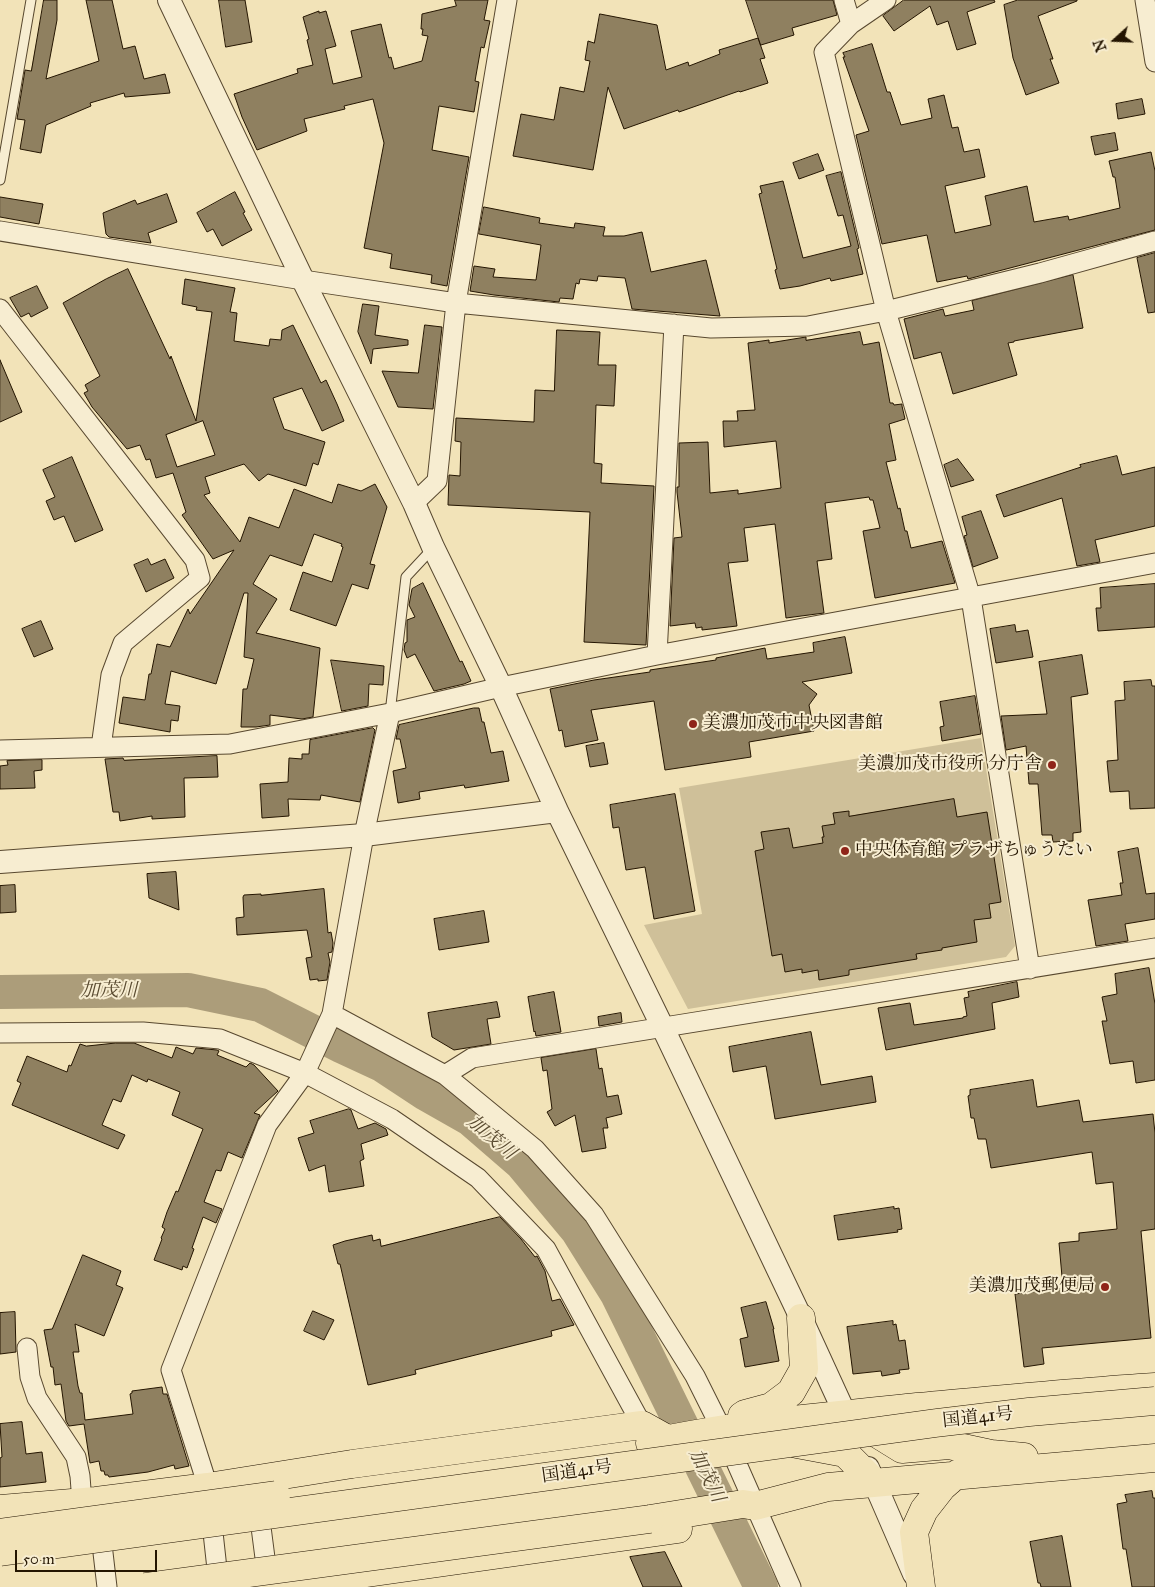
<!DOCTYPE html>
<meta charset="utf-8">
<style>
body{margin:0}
#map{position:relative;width:1155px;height:1587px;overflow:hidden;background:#f2e3b8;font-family:"IM FELL Great Primer",serif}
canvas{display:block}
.north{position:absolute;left:1090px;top:15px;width:50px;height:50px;-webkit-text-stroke:4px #f7edd1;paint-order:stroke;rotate:250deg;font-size:14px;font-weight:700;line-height:20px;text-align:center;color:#241501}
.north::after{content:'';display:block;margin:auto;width:18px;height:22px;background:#241501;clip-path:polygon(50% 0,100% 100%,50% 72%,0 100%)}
.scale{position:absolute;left:15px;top:1550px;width:142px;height:22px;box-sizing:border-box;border:2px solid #241501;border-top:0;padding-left:6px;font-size:15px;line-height:18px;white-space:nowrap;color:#241501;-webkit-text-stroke:4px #f7edd1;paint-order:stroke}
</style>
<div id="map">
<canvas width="1155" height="1587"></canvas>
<div class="north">N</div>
<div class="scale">50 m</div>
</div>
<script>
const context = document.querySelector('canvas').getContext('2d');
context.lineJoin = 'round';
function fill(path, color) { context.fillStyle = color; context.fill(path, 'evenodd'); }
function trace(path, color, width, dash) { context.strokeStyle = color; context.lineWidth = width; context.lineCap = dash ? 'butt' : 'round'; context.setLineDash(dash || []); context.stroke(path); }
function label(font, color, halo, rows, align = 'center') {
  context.font = font + ' "IM FELL Great Primer","Noto Serif JP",serif'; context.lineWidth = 4; context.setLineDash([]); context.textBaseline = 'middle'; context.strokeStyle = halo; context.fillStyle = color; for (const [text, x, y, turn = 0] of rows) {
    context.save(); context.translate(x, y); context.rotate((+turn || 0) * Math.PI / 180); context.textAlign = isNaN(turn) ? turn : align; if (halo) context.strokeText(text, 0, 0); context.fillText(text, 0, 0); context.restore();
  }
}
const green = new Path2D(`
 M981,738l34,208 -9,11 -318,52 -44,-84 58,-11 -23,-126z`);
const river = new Path2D(`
 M0,992l188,-2 72,15 81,41 41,19 44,29 44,25 52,45 55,66 40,64 144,293`);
const building = new Path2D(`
 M44,0h13v20l-11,59 53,-18 -13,-61h26l11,49 12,-3 9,33 21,-5 5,19 -45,4 -1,-4 -34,10 1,3 -45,19 -5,28 -21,-4 5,-29 -8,-1 8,-49 6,1z
 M219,0h26l7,42 -26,5z
 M455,0h33l-4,20 6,1 -6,27 -3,-1 -6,34 4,1 -5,30 -35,-6 -7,44 37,7 -22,129 -16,-3 1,-8 -42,-7 2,-14 -28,-6 20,-105 -11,-44 -29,7 1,3 -41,10 3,12 -50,19 -15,-33 -8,-23 64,-21 -1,-4 16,-4 -6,-25 2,-1 -6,-22 16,-6v2l7,-2 10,35 -11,3 8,35 29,-7 -11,-46 30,-7 8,34 2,-1 3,12 28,-8 6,-25 -6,-1 1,-6h-2l1,-15 34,-8z
 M746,0h87l4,15 -45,13 2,7 -33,10z
 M904,0h90l1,2 -28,10 9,32 -19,6 -9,-29 -11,4 -7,-19 -36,25 -11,-15z
 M1018,0h59v1l-39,15 15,43h-3l9,24 -33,12 -13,-37 -9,-53z
 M600,14l57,11 9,45 22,-8 1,4 31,-12 -1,-4 39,-12 7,20 -5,1 8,24 -28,9 -1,-1 -60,21 -1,-2 -54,19 -16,-42 -15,83 -80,-14 8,-42 33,6 6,-33 24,5 6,-31 -5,-1 3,-19 6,2z
 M872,44l15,48h3l11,33 31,-7 -4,-19 16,-4 8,33 6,-1 6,25 15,-3 6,28 -40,9 10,47 36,-8 -6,-29 42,-10 7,36 34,-6 1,4 51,-12 -5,-31h-2l-4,-16 42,-9 4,19v59l-187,49 -1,-3 -30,6 -10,-47 -45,9 -26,-109 13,-4 -26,-74h2l-2,-4z
 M1142,99l3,15 -27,5 -2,-15z
 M1115,133l3,17 -23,5 -4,-18z
 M818,154l6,16 -25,9 -6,-16z
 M841,172l18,76 -2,1 6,25 -32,7 -1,-3 -30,8 -20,3 -5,-19 2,-1 -18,-75 3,-1 -2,-7 23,-5 20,77 48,-12 -8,-31 -5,1 -12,-40z
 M235,192l10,20 -2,1 9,17 -30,16 -9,-17 -6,3 -10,-19z
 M167,194l10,28 -29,11 3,10 -42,-6 -3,-3 -3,-21 32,-13 2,4z
 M0,197l43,7 -4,20 -39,-7z
 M484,207l56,11 -1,5 35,5 1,-5 30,4 -2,9h21l18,-4 9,40 55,-12 14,56 -88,-7 -7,-31 -27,-2 -1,5 -17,-2 -1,5 -3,-1 -3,16 -13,-1 -1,4 -65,-7 -24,-4 4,-25 21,3 -2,8 43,3 5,-35 -62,-11z
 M1155,253v59l-7,1 -11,-55z
 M128,269l42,90 1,-3 25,65 16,-109 -16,-2 1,-3 -15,-3 3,-25 50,9 -5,24 7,1 -3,28 35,5 1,-7 11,1 1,-10 11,-5 28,58 5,-3 11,24 7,17 -22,10 -20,-43 -29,10 11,31 41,13 -7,23 -5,-2 -7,23 -38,-12 -9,7 -15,-17 -39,13 5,16 -6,2 36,47 9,-25 30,11 15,-39 38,14 6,-19 23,7 14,-7 12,23 -17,57 5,1 -7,24 -16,-5 -16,42 -46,-16 13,-38 29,10 11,-35 -2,-1 1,-2 -28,-10 -12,32 -32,-11 -17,29 24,15 -21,34 64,15 -7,69 -11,2 -32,-4v10l-14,2h-15l2,-38h4l7,-30 -10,-2 4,-64h-4l-28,91 -45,-13 -6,33 15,2 -2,15 -7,-1 -1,12 -51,-9 4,-26 22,3 4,-26h2l6,-30 13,3 18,-38 2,5 44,-64 -21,9 -31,-44 4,-3 -13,-39 -17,5 -6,-19 -4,1 -6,-15 -13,4 -35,-42 -8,-14 4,-2 -3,-6 15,-9 -37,-73 43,-24zM203,421l12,34 -38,12 -11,-32z
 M1073,275l10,53 -69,13v1l-6,1 9,32 -64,19 -12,-42 -27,7 -10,-40 39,-10 2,7 29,-6 -2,-9z
 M37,286l11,22 -17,9 -2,-4 -8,4 -11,-19z
 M363,304l16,2 -4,29 33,5v5l-35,4 -2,15 -13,-32z
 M425,325l17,2 -9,82 -35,-2 -16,-36 36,2z
 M557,330l43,2 -2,33h18l-2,41 -18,-1 -2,58 8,1 -1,19 53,3 -8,159 -62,-3 6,-130 -142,-7 1,-30 11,1 1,-34 -6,-1 1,-23 78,4 1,-32 19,1z
 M860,332l3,13 16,-3 11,61h3l1,2 8,-1v2l3,13 -16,5 7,36 -10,2 12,47 2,-1 5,23h2l4,17 31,-7 13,42 -80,15 -12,-67 17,-3 -7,-28h-3l-1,-3 -44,6 7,56 -15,2 7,52 -38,5 -11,-94 -31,4 4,33 -20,2 9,63 -35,4v-3l-6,1 -1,-5 -25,3 4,-88 8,-1 -5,-45v-5h2v-44l29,-1 2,51 28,-3v4l43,-6 -5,-47 -52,6 -1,-26h15l-1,-10 18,-1 -7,-67 21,-3v3l37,-6v3z
 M0,360l22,52 -22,10z
 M1117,456l5,19 33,-8v59l-60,14 5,22 -23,4 -15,-68 -58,19 -8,-22 85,-28 -1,-2z
 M72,457l31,73 -28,12 -11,-26 -10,4 -8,-19 9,-4 -12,-27z
 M958,459l16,21 -23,7 -7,-22z
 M981,511l17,47 -25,9 -9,-31 3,-1 -5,-18z
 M148,559l3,6 14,-6 9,19 -28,14 -12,-27z
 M423,583l37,79 2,-1 9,20 -7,3 -30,7 -19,-37 -8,4 -3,-8 1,-7 2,-1v-22l8,-3 -6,-12 3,-16z
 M1155,584v43l-57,4 -2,-23h5l-1,-20z
 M41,621l12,28 -19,8 -12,-28z
 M1015,625l1,7 12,-2 5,27 -37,6 -6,-34z
 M845,637l7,36 -50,9 15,12 -8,11 5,26 -65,11 2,15 -86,13 -11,-69 -63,9 7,30 -33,7 -3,-17 -3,1 -9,-42 44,-9 56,-8v-2l66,-10v-2l49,-10 2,11 47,-7 -1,-9z
 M1082,655l6,39 -17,3 10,135 -8,1v8l-20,1 -1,-7h-10l-4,-51h-9l-3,-38 -20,4 -5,-34 46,-2 -8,-52z
 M331,660l53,6 -1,19 -14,-1 -1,22 -26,5z
 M1151,680l1,6h3v122l-25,1 -1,-18 -19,1 -1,-9 -2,-22 11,-1 -3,-59 10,-1 -1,-18z
 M975,696l6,38 -39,7 -2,-14 4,-1 -4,-24z
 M474,708h5l3,14h2l7,31 12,-2 6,30 -44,7 -1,-3 -45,7 1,7 -22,4 -5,-32 13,-3 -6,-29h-4l3,-14z
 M373,728l2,2 -15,72 -39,-7 -1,5 -32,-1 1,17 -27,2 -2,-34 28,-2 1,-24 13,1v-5h7l1,-14z
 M604,743l4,21 -18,3 -4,-21z
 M217,756l1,21 -34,1 1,39 -33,2v-3l-32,5 -1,-9h-6l-8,-53 18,-1 1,2z
 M42,760v10l-8,1 1,17 -35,1v-23l8,-1 -1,-4z
 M675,794l20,117 -41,8 -9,-52 -19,3 -7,-43 -6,1 -3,-23z
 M954,799l3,18 30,-5 14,90 -12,2 2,14 -17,2 3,22 -35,6v2l-26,4 1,5 -68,11v5l-30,5 -1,-10 -16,3v-4l-17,3 -3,-18 -10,2 -17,-105 9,-2 -3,-17 28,-4 4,20 30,-5 -1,-6h2l-2,-11 13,-2 -2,-11 16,-2v5z
 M1138,848l8,46 9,-1v26l-30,5 3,17 -32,5 -8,-46 34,-5 -2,-12h3l-5,-31z
 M176,872l3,38 -30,-12 -2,-24z
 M15,885l1,27 -16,1v-27z
 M324,889l4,44 3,-1 2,11 -1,9 -4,1 2,9 -3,18 -9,1v-2l-8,1 -4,-22 6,-1 -5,-27 -70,5 -1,-17 8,-1 -1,-20 1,-2 17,-1v1z
 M484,911l5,31 -50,8 -5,-31z
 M1149,968l6,36v76l-19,3 -3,-22 -23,3 -8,-43h5l-5,-24 15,-3 -2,-20z
 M1017,982l2,15 -27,6 3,26 -109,21 -8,-42 32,-5 4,22 49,-7v-1l4,-1 -3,-18 5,-1 -1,-5z
 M554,992l7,40 -25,4 -1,-5 -1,1 -6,-35z
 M497,1002l3,15 -13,2 4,25 -37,6 -22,-13 -4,-24z
 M621,1013l1,9 -23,4 -1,-9z
 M811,1032l10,53 51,-9 4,26 -101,17 -9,-53 -33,6 -4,-25z
 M116,1043h18l38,15 4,-11 17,7 3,-6 21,2 2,1 -2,4 29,12 4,-4 4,2 24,26 -24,22 6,2 -18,43 -14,-6 -7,19 -5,-1 -12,32 18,7 -6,14 -13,-6 -11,31 2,1 -7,19 -4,-2 -1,4 -28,-10 8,-21 -1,-1 4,-9 -3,-2 5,-15 9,-21 2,1 25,-63 -31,-14 8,-23 -32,-13 -1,3 -15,-7 -11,27 -8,-3 -11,26 23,10 -7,14 -106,-44 9,-22 -4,-2 10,-25 40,16 2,-7 2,1 9,-22 6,2z
 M596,1049l3,20 3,-1 5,29 11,-2 4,19 -16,4 2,10h-5l3,20 -24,4 -7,-37 -20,11 -8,-14 5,-3 -5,-39 -4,1 -2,-13z
 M1033,1080l4,27 42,-7 4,22 70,-8 2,19v96l-14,2 10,107 -109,10 2,16 -20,3 -9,-73 48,-6 -4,-45 20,-2v-8l38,-4 -4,-47 -17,2 -4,-32 -101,16 -5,-29h-8l-4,-21h-3l-3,-22 2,-1v-5z
 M349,1109l2,1 7,19 17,-6 11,6 2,6 -27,9 3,15 -4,2 4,25 -35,6 -4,-27 -16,6 -11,-33 16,-5 -4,-12z
 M894,1207v2l5,-1 3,21 -5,1 1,2 -60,8 -4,-24z
 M500,1217l21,22 14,18 2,-1 8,15 7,30 8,-2 14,26 -23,6 1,5 -137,34 1,4 -48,11 -28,-121h-2l-5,-19 12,-4 27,-6 1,6 7,-2 1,7z
 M83,1255l38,16 -5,14 7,3 -19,48 -29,-12 4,28h-6l5,34 2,7h2l3,27 48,-6 -3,-20 2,-1v-2l30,-4 1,7h4l22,72 -14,3 -1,-4 -26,7 -39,5 -1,-2h-3l-1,-4h-3l-2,-10 -9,2 -6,-39 -15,2 -3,-5 -5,-37 -6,1 -2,-18h-2l-7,-37 8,-1z
 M766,1302l8,27h-1l6,32 -34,6 -5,-28 8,-2 -7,-29z
 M313,1311l21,9 -10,20 -20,-9z
 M15,1312l1,40 -16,2v-41z
 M893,1321v4l3,-1 3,17 6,-1 4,29 -10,1 1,3 -18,3 -1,-5 -28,3 -6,-47z
 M22,1422l4,32 16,-2 4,30 -46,5v-29l2,-1 -2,-33z
 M1152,1491l1,7h2v89h-23l-6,-38h-3l-6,-45 10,-2 -2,-7z
 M1062,1536l9,51h-30l-1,-4h-2l-8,-41z
 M665,1552l17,35h-39l-13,-30z`);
const service = new Path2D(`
 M0,180l31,-180
 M390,713l16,-136 27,-29`);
const minor = new Path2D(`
 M844,0l7,24
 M886,0l-35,24 -27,28 62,259 85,287 59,371
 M1145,0l10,62
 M0,231l303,49 153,23 255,25 97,-2 78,-15 154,-38 115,-32
 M0,309l195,251 5,18 -77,65 -12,32 -10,72
 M414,503l23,-22 19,-178 51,-303
 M657,655l17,-331
 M0,750l230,-6 160,-31 111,-26 156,-32 498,-92
 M332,1014l113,61 90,74 59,66 101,161 27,54 69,157
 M0,1033l143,-1 77,7 85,34 87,46 86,59 68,71 96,176
 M445,1075l27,-17 683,-110
 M27,1348l3,29 7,21 39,59 4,19 2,27
 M258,1504l10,77
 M100,1527l7,60
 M219,1587l-11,-100 -37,-117 96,-245 38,-52 27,-59 32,-179 26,-122`);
const tertiary = new Path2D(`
 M169,0l134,280 111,223 19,44 68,140 56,124 106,217 138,290 51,111
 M0,862l364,-27 193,-24
 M868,1468l46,106`);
const trunk = new Path2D(`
 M742,1416l3,-2 26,-7 20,-15 13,-23 -3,-51
 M860,1423l42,26 47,-4 42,9 33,3
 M650,1443c88,-19 178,-27 267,-36 79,-7 159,-15 238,-20
 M797,1444l48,9 29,29
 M0,1509l96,-8 112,-14 144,-23 290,-39 25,14
 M650,1519l93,-15 12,2 73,-19 327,-29
 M267,1587l411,-58
 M921,1587l-7,-55 10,-22 18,-23 15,-13`);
const trunkBridge = new Path2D(`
 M0,1533l276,-38
 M0,1552l936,-129 93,-11 126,-11
 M145,1587l505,-68`);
const markers = [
 [693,724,5,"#8f2418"],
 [1052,765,5,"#8f2418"],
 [845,851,5,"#8f2418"],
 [1105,1287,5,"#8f2418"]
];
const poiNames = [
 ["美濃加茂市中央図書館",703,724],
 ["美濃加茂市役所 分庁舎",1042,765,"right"],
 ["中央体育館 プラザちゅうたい",855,851],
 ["美濃加茂郵便局",1095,1287,"right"]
];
const streetNames = [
 ["国道41号",978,1418,-6],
 ["国道41号",577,1472,-8]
];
const waterNames = [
 ["加茂川",109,991],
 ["加茂川",491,1138,40],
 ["加茂川",706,1476,64]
];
fill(green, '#cfc099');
trace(river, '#ac9d7a', 34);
fill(building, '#8f8060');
trace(building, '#241501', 1);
trace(service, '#58482f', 11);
trace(minor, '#58482f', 21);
trace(tertiary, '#58482f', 24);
trace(trunk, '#241501', 29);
trace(service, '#f7edd1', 9);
trace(minor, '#f7edd1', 19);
trace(tertiary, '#f7edd1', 22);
trace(trunk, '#f2e3b8', 28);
trace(trunkBridge, '#241501', 29, []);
trace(trunkBridge, '#f2e3b8', 28);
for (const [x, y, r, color] of markers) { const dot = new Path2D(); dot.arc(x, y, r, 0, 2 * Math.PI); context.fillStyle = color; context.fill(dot); trace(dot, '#f7edd1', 2); }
label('18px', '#241501', '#f7edd1', poiNames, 'left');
label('18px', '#241501', '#f7edd1', streetNames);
label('italic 19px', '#5a4b31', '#f7edd1', waterNames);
</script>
